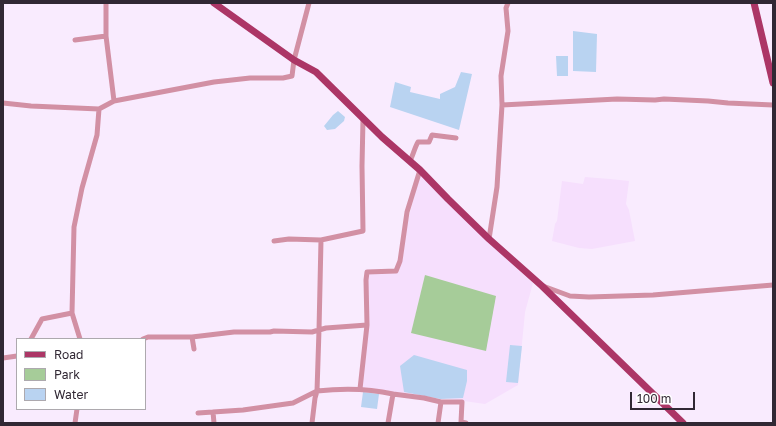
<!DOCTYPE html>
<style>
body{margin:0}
#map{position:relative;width:776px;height:426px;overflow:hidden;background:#f9ebfe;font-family:"Golos Text",sans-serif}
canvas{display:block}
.frame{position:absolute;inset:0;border:4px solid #312834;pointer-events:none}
.legend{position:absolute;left:16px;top:338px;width:130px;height:72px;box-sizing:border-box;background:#fff;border:1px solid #ada9ae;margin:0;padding:5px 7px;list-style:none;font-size:12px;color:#312834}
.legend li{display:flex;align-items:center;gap:8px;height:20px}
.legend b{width:20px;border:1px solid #ada9ae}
.scale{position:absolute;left:630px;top:392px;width:65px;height:18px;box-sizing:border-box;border:2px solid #312834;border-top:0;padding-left:5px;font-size:12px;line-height:14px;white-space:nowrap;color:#312834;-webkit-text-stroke:3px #fff;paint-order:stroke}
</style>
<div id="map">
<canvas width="776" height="426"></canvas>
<div class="frame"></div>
<ul class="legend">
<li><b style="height:5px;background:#ac3666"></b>Road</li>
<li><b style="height:11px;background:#a6cc99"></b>Park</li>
<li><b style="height:11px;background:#b9d3f1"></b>Water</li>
</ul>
<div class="scale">100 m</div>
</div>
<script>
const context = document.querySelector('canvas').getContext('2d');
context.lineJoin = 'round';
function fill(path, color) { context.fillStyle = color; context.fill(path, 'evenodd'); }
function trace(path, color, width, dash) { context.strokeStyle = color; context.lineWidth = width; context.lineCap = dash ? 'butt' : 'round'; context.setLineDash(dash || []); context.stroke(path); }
const built = new Path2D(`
 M420,174l67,67 46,42 -8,29 -7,73 -33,19 -28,-4 -96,-12 7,-62 -1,-53 28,-2z
 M585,177l25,2 19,2 -3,23 3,6 6,31 -43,8 -13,-1 -27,-7 3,-17 2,-3 5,-40 21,3z`);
const green = new Path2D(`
 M425,275l71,21 -10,55 -75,-18z`);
const water = new Path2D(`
 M573,31l24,3 -1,38 -23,-1z
 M556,56h12v20h-11z
 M461,72l11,2 -13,56 -69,-23 5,-25 16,5 -1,5 30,7v-5l15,-7z
 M338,111l7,6 -1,4 -9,8 -8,1 -3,-4 9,-11z
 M510,345l12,1 -4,37 -12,-1z
 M414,355l53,15v11l-4,17 -23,1 -36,-7 -4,-26z
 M363,392l16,2 -2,15 -16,-2z`);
const minor = new Path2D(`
 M106,3v33l8,65
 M75,40l31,-4
 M3,103l28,3 68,3 15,-8 100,-19 36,-4h33l9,-2 2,-16 15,-57
 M502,105l115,-6 38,1 9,-1 44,2 20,2 45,2
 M410,161c3,-6 5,-14 8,-19h11l3,-7 24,3
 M489,239l8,-52 5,-82 -1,-29 7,-45 -2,-23 2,-5
 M274,241l15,-2 32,1 42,-9 -1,-65 1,-47
 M543,286l27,10 19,1 64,-2 120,-10
 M192,337l2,12
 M31,339l11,-20 30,-6
 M80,339l-8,-26 2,-86 8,-39 15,-53 2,-26
 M143,339l5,-2h44l42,-5h36l4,-1 38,1 14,-4 41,-3
 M3,358l14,-2
 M360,389l7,-64 -1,-45 1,-8 29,-1 4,-10 7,-49 13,-42
 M393,394l31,4 17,4h21l-1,20 5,1
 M213,412l1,11
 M198,413l45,-3 50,-7 24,-12 2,-61 2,-90
 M75,423l2,-14
 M312,423l3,-25 2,-7c26,-3 50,-3 76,3l-5,29
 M438,423l3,-21`);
const major = new Path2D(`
 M214,3l80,57 22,12 66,65 38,33 28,29 41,40 53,47 141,137
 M754,3l19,80`);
fill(built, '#f6dffd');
fill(green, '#a6cc99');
fill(water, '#b9d3f1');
trace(minor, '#d290a4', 5);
trace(major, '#ac3666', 7);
</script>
